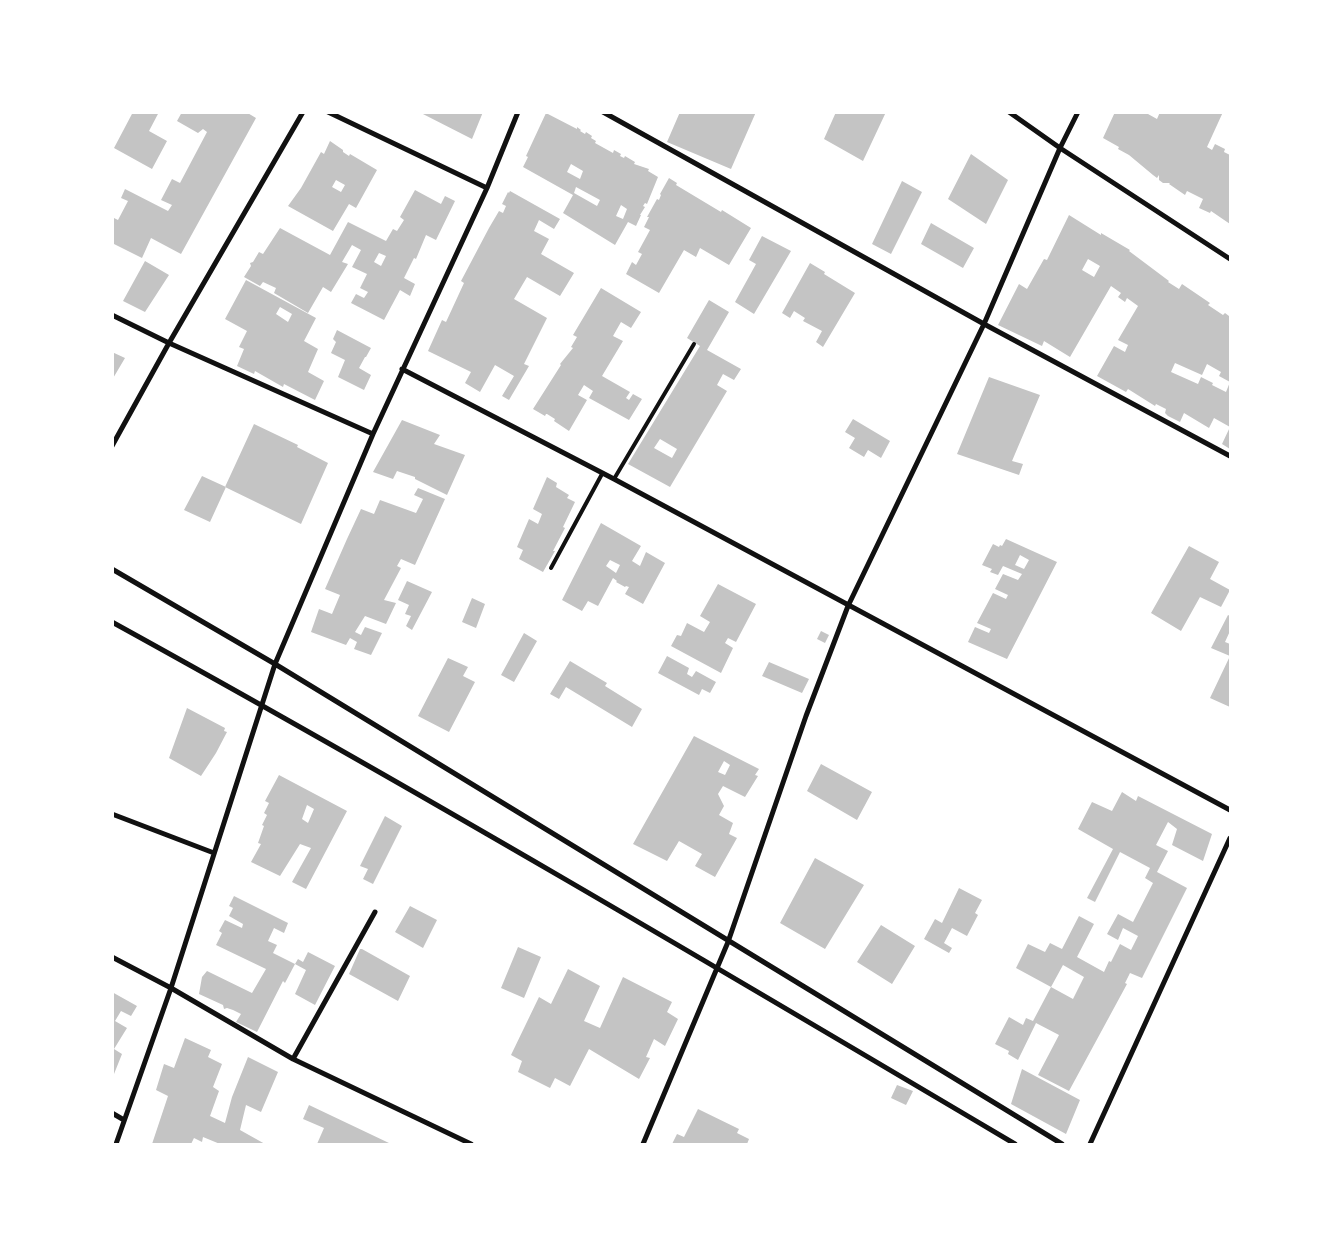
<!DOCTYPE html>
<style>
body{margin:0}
#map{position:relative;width:1343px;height:1257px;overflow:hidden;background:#fff;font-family:Rubik,sans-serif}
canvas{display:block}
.frame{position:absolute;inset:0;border:114px solid #fff;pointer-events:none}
</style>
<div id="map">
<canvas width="1343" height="1257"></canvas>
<div class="frame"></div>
</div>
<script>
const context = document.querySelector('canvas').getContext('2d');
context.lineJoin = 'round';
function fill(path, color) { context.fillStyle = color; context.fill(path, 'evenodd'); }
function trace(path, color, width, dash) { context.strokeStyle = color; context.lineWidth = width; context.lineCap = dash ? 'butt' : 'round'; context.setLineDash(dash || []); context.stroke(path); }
const building = new Path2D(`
 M133,112h26l-10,19 18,10 -15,28 -38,-21z
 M182,112h64l10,6 -75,136 -30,-16 -9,20 -30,-15v-26l6,3 10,-19 -7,-3 4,-9 43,22 4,-6 -11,-5 11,-21 8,4 27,-51 -4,-3 -5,4 -21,-12z
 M419,112h64l-11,27z
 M680,112h76l-25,57 -64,-27z
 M836,112h50l-23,49 -39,-22z
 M1115,112h34l-1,2 9,5 3,-7h63l-16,35 5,3 3,-6 10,5 -1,3 6,3v69l-19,-13 -1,2 -11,-5 4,-9 -16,-8 -2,4 -16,-11 1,-1h-7l-4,-3v-5l-2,3 -4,-3 -24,-20 -11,-6 1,-2 -16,-9z
 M546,113l31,16v-2l4,3 -1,1 5,3 1,-2 6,4 -1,2 5,3 -1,2 18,10 1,-3 7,4 -1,2 4,2 1,-2 10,6 -1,2 15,5 -1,2 10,6 -11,27 -2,-1 -2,3 2,1 -5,8h1l-5,11 -8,-4 -13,23 -52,-32 10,-18 -50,-28 5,-10 -2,-1zM571,164l12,7 -3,8 -13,-7zM576,187l24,13 -3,6 -23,-13zM621,205l6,4 -4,10 -7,-3z
 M330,141l13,9v2l6,4 1,-2 27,16 -21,38 -7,-4 -16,27 -45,-25 13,-18 20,-36 3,2zM336,180l9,5 -4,7 -9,-5z
 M971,154l37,26 -22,44 -38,-25z
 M669,178l8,5 -1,2 45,27 1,-2 29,18 -22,37 -29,-17 -4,9 -12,-7 -25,43 -33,-19 6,-12 4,3 6,-11 -4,-2 12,-22 -6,-3 5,-10h-2l10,-18 2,1 2,-5 -1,-1z
 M902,181l20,11 -31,62 -19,-10z
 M415,190l26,14 4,-8 10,5 -19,39 -10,-5 -10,24 -2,-1 -10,20 11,6 -5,12 -10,-6 -16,30 -33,-17 5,-9 8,4 4,-6 -8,-4 7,-14 -15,-7 9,-17 -9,-5 -10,17 6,2 -17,28 -8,-5 -15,26 -34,-20 2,-5 -13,-6 -3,4 -16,-9 7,-11 -1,-3 3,-1 6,-10 4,2 17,-26 50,27 18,-33 38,19 7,-12 4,2 7,-11 -4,-3zM379,253l7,3 -5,10 -7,-4z
 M510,191l50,28 -6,10 -15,-9 -5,11 15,8 -8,15 33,19 -14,23 -33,-19 -13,22 33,19 -23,46 5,2 -20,34 -7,-4 12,-20 -19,-11 -15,27 -15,-9 6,-11 -43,-21 14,-31 4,2 18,-39 -3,-2 28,-53 10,-17 4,2 3,-7 -4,-2 6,-12 1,1z
 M1069,215l32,20v-2l29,17 -1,1 40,30 -1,1 11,7 3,-5 28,19 -2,2 15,10 2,-2 4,3 1,133 -8,-5 8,-17 -16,-9 -5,10 -25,-15 -4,9 -12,-6 -3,-3 1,-4 -10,-5 -1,2 -27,-17 -2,3 -29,-16 17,-30 11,6 3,-7 -10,-5 20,-34 -11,-8 -2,4 -7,-5 3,-4 -10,-7 -41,71 -26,-16 -2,5 -44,-21 21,-41 8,5 17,-30 3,1zM1088,259l12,7 -6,11 -12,-7zM1175,363l27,12 5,-11 14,8 -2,4 11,6 -4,10 -14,-7 1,-2 -12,-6 -3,7 -27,-12z
 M931,223l43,25 -11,20 -42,-24z
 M762,236l29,15 -37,63 -19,-12 21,-38 -7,-4z
 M145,261l24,14 -24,37 -22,-11z
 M810,263l15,9 -1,2 31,19 -32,54 -7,-5 6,-11 -19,-10 2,-3 -11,-7 -4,7 -8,-5z
 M246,280l70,38 -12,23 14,8 -10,23 16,9 -9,19 -31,-16 -1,3 -28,-16 -1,3 -17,-8 7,-17 -5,-2 8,-16 -22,-12zM280,307l12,7 -4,8 -12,-8z
 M601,288l40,24 -10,16 -10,-6 -8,14 10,5 -21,35 28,16 -4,6 3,2 4,-6 9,5 -13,21 -40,-22 4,-7 -9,-6 -6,10 9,5 -18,31 -15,-10 1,-2 -8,-5h-1l-1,2 -12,-7 28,-44 -1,-1 13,-16 -2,-1 6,-10 -4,-2z
 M709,300l20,12 -22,38 34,19 -7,11 -11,-6 -6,11 10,6 -57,96 -42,-23 72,-118 -13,-8zM660,439l17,10 -5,9 -18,-10z
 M337,330l34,18 -5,9h-1l-6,11 12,7 -7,15 -26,-13 7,-17 -14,-7 5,-11 -3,-3z
 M112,352l13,6 -13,22z
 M989,377l51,18 -28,66 11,3 -4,11 -62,-21z
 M853,419l37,22 -9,17 -13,-8 -4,7 -15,-9 6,-10 -10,-6z
 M402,420l38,15 -6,9 31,11 -18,40 -32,-16v-2l-18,-6 -4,8 -20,-7z
 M254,424l44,21 -1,2 31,16 -27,61 -76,-37z
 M202,476l24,11 -16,35 -26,-12z
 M547,477l10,6 -1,4 13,8 -2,3 8,4 -12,25 2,1 -12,23h2l-12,21 -24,-13 4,-9 -6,-3 12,-28 9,5 4,-10 -9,-5z
 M418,488l27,11 -30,66 -14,-6 -4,7 4,2 -17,32 12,3 -10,21 -21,-8 -10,16 6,3 4,-8 17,6 -11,22 -17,-6 3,-7 -7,-4 -4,7 -35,-13 8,-23 13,5 8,-19 -15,-6 22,-50 14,-30 13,5 6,-14 36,13 7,-14 -9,-4z
 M601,523l40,23 -9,15 8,5 6,-14 19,11 -22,41 -18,-10 4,-7 -3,-1 -1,1 -9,-5 1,-1 -4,-3 -15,28 -10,-5 -6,10 -20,-11zM610,560l10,5 -4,8 -10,-7z
 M1006,539l51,23 -50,97 -39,-17 7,-15 14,6 2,-4 -14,-6 16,-30 13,6 2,-4 -13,-6 8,-15 15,6 4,-6 -19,-8 -5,9 -8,-3 2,-3 -10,-4 11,-21 6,3 1,-2 2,1zM1020,555l9,5 -5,9 -9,-4z
 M1189,546l30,16 -9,17 20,11 -9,17 -21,-10 -19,34 -30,-18z
 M407,581l25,11 -20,38 -6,-4 5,-10 -6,-2 4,-9 -11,-5z
 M718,584l38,20 -20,38 -8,-4 -3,5 8,5 -12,25 -50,-27 6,-11 4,1 6,-13 17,9 6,-10 -10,-6z
 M472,598l13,6 -9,24 -14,-6z
 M1228,615l2,1v15l-5,11 5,2v63l-20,-9 20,-42 -19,-8z
 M821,631l8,4 -4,8 -8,-4z
 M524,633l13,8 -23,41 -13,-7z
 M667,656l22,12 -2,6 5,3 4,-6 20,11 -6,11 -8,-4 -3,6 -41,-22z
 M448,658l20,9 -5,9 12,6 -26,50 -31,-16z
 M570,661l37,22 -2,3 37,23 -10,18 -66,-40 -7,12 -9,-5z
 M769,662l40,17 -7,14 -40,-17z
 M187,708l38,20 -1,3 3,1 -11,21 -15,23 -32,-18z
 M694,736l65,33 -4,6 3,1 -13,21 -22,-11 -5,8 6,12 -5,9 14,8 -4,11 8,4 -22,39 -20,-11 7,-12 -23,-13 -12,20 -34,-17zM724,761l6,4 -5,10 -7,-3z
 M821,764l51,28 -15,28 -50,-29z
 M279,775l68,36 -41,78 -14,-7 19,-34 -11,-4 -20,32 -29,-14 10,-18 -3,-1 6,-17 -2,-1 5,-10 -3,-2 5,-10 -4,-2zM307,805l7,4 -6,14 -6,-4z
 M1122,792l14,9 2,-5 74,38 -9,27 -31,-16 5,-16 -9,-7 -12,23 12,6 -11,21 30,16 -45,90 -12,-5 -5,10 2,1 -58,107 -31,-16 21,-40 -23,-12 -18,37 -10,-6 1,-3 -14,-7 14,-27 14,8 3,-7 7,3 18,-34 22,12 11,-22 -21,-12 -12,22 -35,-19 12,-24 17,8 5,-9 12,6 17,-33 15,8 -17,33 27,15 5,-11 2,1 9,-18 11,6 7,-14 -15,-8 -5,12 -11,-6 11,-20 15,8 20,-39 -8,-5 5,-10 -30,-16 -25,50 -8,-4 26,-49 -35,-20 14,-27 20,9z
 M385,816l17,10 -29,58 -10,-5 5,-10 -8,-3z
 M815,858l49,27 -39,64 -45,-26z
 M959,888l23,12 -7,13 3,2 -11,21 -15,-8 -8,15 8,5 -3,5 -25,-14 11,-20 7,4z
 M234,896l54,27 -4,10 -10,-5 -6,13 9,4 -4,8 22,11 -10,19 -2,-2 -26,51 -21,-10 5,-8 -8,-4 -6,-2 -3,1 -1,-4 -24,-11 3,-17 5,-6 45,22 14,-24 -50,-24 6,-12 -3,-2 6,-11 17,8 1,-4 -14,-8 4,-8 -4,-2z
 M410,906l27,14 -14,28 -28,-16z
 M881,925l34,21 -23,38 -35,-22z
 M518,947l23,10 -17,41 -23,-10z
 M360,949h2l48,27 -12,25 -49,-27z
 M308,952l27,14 -20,39 -20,-11 11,-24 -11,-6 3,-5 5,3z
 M568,969l32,17 -16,35 16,7 23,-51 49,25 -5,10 11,7 -13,27 -11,-7 -8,18 4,1 -11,21 -50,-30 -19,37 -15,-8 -5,10 -32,-16 4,-11 -11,-6 28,-58 12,7z
 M112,992l25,14 -6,10 -10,-5 -6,10 12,7 -13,21 8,5 -10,25z
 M185,1038l26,12 -3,7 14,7 -9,23 6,4 -9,25 15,7 7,-26 16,-40 30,15 -17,40 -15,-7 -6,25 25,14h-45l-17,-7 -1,5 -8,-4 -3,6h-39l16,-48 -12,-6 8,-26 10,4z
 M1022,1069l58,31 -14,34 -55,-30z
 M897,1085l16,6 -7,14 -15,-7z
 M309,1105l80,38 -1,1h-71l7,-16 -21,-9z
 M698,1109l41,20 -2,4 12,6 -2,5h-75l5,-10 7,3z`);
const service = new Path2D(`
 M614,479l80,-135
 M551,568l51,-94`);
const minor = new Path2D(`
 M328,112l159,76
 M603,112l381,212 246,132
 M1009,112l51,36 170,111
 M112,315l57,28 204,91
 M402,369l212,110 616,331
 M112,446l57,-103 134,-231
 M112,569l163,95 787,480
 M112,622c305,168 604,345 903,522
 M112,814l102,39
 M112,957l59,31 122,71 178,85
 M293,1059l82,-147
 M112,1113l12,7
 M116,1144l55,-156 104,-324 98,-230 114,-246 31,-76
 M643,1144l85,-202 78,-226 42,-110 136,-282 76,-176 18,-36
 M1090,1144l140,-306`);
fill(building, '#c4c4c4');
trace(service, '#111', 4);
trace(minor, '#111', 5);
</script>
